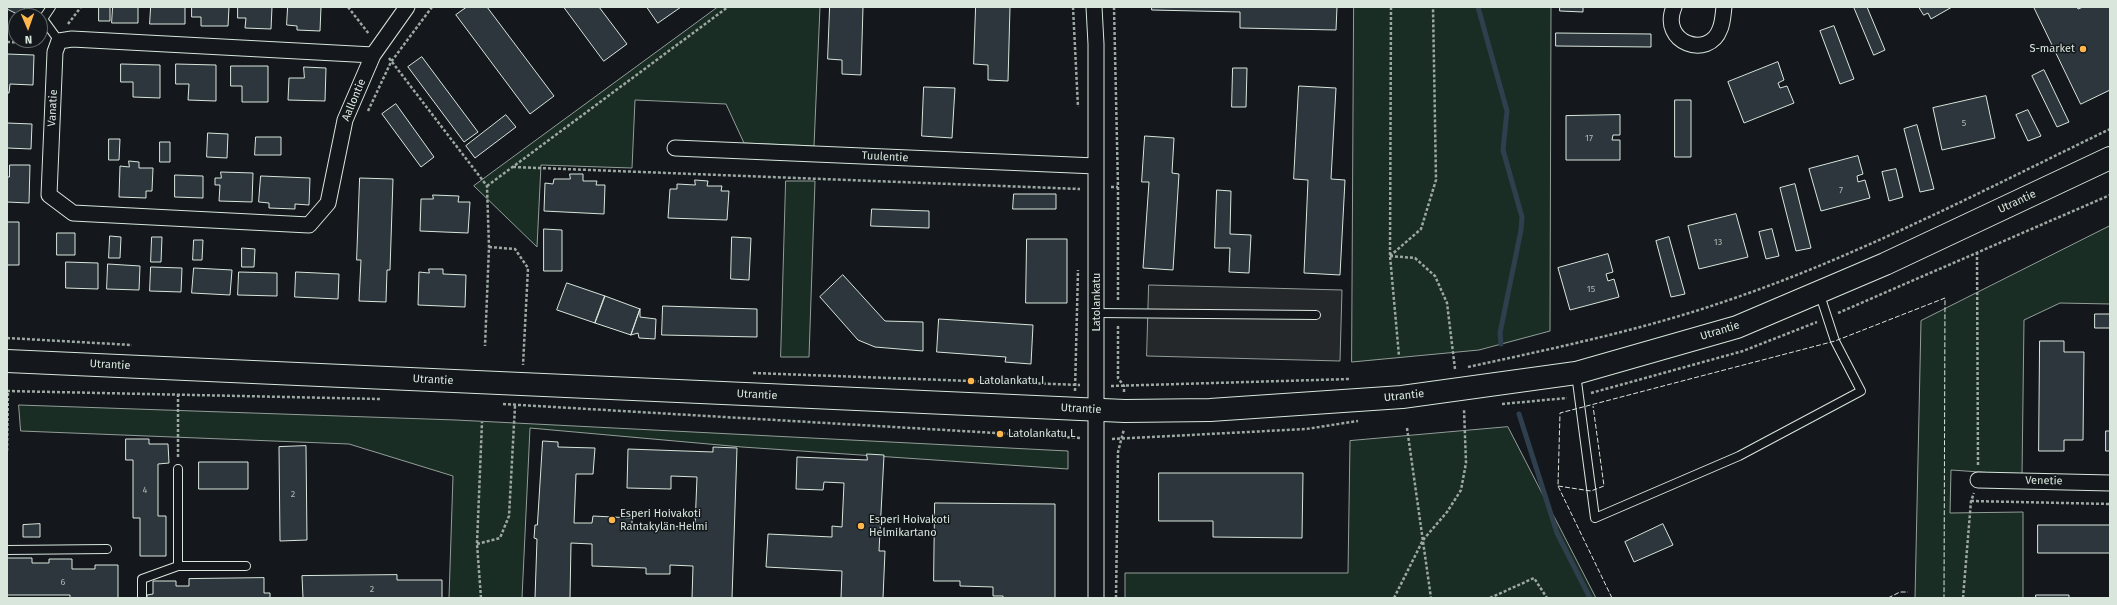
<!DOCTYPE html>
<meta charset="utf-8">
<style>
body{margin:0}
#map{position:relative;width:2117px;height:605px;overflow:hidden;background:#14181c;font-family:"Fira Sans",sans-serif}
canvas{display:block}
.frame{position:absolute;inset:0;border:8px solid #d8e6dc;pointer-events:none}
.north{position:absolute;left:8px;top:8px;width:40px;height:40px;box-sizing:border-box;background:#14181c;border:1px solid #626a69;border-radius:50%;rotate:178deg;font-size:11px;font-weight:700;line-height:16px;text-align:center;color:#d8e6dc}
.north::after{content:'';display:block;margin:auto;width:14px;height:18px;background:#ffb74d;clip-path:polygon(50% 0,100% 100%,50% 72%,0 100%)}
</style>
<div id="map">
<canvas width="2117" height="605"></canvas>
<div class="frame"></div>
<div class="north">N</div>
</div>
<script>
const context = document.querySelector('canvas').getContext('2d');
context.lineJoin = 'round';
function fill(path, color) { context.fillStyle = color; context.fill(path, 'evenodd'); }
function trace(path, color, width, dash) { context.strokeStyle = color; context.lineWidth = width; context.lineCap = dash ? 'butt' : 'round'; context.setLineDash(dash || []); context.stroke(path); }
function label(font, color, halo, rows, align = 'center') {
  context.font = font + ' "Fira Sans",sans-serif'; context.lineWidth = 3; context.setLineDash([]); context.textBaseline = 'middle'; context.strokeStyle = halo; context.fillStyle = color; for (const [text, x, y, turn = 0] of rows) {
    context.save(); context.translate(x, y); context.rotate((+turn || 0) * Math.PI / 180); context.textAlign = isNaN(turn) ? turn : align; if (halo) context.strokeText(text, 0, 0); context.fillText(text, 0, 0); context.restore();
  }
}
const green = new Path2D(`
 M718,7h102l-6,139 -70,-3 -18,-39 -91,-4 -3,68 -91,-3 -4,82 -63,-61z
 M1354,7h197l-1,324 -71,19 -127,12z
 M786,181h29l-6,176h-28z
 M2110,226v78l-50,-1 -36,17 -2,155 -71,-5 -1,43 73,-1v86h-108l6,-277z
 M19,405l437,15 612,31v18l-326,-22 -212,-19 -8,170h-73l4,-122 -104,-32 -328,-13z
 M1508,427l88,171h-471v-25h223l2,-132z`);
const parking = new Path2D(`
 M1149,285l193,5 -2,71 -193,-5z`);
const stream = new Path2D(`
 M1478,7l29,104 -4,39 19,67 -1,13 -21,103 1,11
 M1519,414l38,119 33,65`);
const building = new Path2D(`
 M7,7h18l-4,9 -14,-7z
 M99,7h11v14h-11z
 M113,7h25v16h-26z
 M151,7h34v17h-35z
 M192,7h37l-1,19h-27v-9h-9z
 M238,7h34l-1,22 -26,-1 1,-10h-8z
 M288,7h33l-1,24 -23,-1v-4l-10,-1z
 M467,7h20l67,89 -24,18 -74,-99z
 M564,7h35l28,37 -23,17z
 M647,7h34l-23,16z
 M830,7h33l-2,68 -19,-1v-14l-14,-1z
 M976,7h34l-2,74 -20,-1v-15l-14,-1z
 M1152,7h185l-1,23 -96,-2v-16l-88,-2z
 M1560,7h23v5l-23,-1z
 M1854,7h13l18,43 -11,5z
 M1919,7h33l-21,12 -3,-6 -4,2z
 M2034,7h43l1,2 5,-2h27v83l-29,14z
 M1834,26l20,53 -14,5 -20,-53z
 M1556,33l95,1v13l-95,-1z
 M7,54l27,1 -1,30 -23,-1 -1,9h-2z
 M422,57l56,75 -14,10 -56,-75z
 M1778,62l6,18 -6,3 2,5 7,-2 7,17 -50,20 -16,-41z
 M121,64l39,1v33l-27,-1v-15h-12z
 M176,64l40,1v36l-28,-1 1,-16h-13z
 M231,66h37v36h-26v-16h-11z
 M304,67l22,1 -1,33 -37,-1 1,-22h15z
 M1233,68h14l-1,39h-14z
 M2044,70l25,52 -12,5 -25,-51z
 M1299,86l37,2 -5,91 14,1 -5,95 -36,-2 4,-93 -14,-1z
 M924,87l31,1 -3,50 -30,-2z
 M1986,96l9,42 -53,12 -9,-42z
 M1675,100h16v57h-16z
 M396,104l38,53 -13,10 -39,-53z
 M2028,110l13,26 -13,5 -12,-26z
 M506,115l10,12 -41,31 -9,-12z
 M1620,115v20h-7l-1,5h8v20h-54v-44z
 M7,123l25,1 -1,25 -24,-1z
 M1917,125l17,64 -14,3 -16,-63z
 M208,133l20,1 -1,24 -20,-1z
 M1145,136l29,2 -2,35 7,1 -6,96 -30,-2 6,-86h-7z
 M256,137h25v18h-26z
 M109,139h11l-1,21h-10z
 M160,142h10v20h-10z
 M1858,156l5,18 -6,2 1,6 7,-2 5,18 -49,13 -12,-42z
 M129,161l10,1v6h14l-1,23h-6v7l-27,-1 1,-31 9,1z
 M10,165h20l-1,38 -22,-1v-25h2z
 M1896,169l7,28 -14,4 -7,-29z
 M221,172l32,1 -1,29 -33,-1 1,-16h-5v-7h6z
 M570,174h13v7h14l-1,4h9l-1,29 -60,-3 1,-28 8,1 1,-5h16z
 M175,175l28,1v22l-28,-1z
 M261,176l49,2 -1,27 -14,-1v5l-26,-1v-5l-10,-1z
 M360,178l33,1 -3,91h-3l-1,32 -27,-1 2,-41h-4z
 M695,180l13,1 -1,5h15l-1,5h8l-2,29 -59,-2 2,-29h7v-5l18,1z
 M1795,184l16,64 -15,3 -16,-63z
 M1217,190l14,1 -1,43 21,1 -2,38 -20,-1 1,-24h-15z
 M1014,194h42v15h-43z
 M433,195l26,1 -1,6h12l-2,31 -48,-2 1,-32h12z
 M872,209l57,2v17l-58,-2z
 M1736,214l12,43 -49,12 -11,-43z
 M7,222h12v43h-12z
 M544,229l18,1v41h-18z
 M1772,229l7,27 -13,3 -7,-27z
 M57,233h18v22h-18z
 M110,236l11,1 -1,21h-11z
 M152,237h10l-1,25h-10z
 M732,237l19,1 -2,42 -18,-1z
 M1669,237l16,57 -14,3 -15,-56z
 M1027,239h40v64h-41z
 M194,240h9l-1,20h-9z
 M242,248l13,1 -1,18h-12z
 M1608,254l5,18 -7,2 2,7 6,-2 5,18 -49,13 -12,-42z
 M66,262l32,1v26l-32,-1z
 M108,264l32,2 -1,24 -32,-1z
 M151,267l31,1 -1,24 -31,-1z
 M194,268l38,2 -2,25 -38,-2z
 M429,269h14v5l23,1 -1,32 -47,-2 1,-33 10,1z
 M239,272l38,1v23l-39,-1z
 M296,272l43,2 -1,25 -43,-2z
 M843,275l42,46 38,1v29l-48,-4 -17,-7 -38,-43z
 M567,283l38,13 -10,27 -38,-13z
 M605,296l35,13 -9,26 -36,-12z
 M663,306l94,3v28l-95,-2z
 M640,309v8l16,2 -1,20 -16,-1 -1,-5 -7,2z
 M2095,314h15v14h-15z
 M939,319l94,6 -2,39 -26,-2 1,-5 -69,-5z
 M2040,341h24v11h20l-1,88h-19v11h-25z
 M2106,431h4v20h-4z
 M126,439h23v5h19l1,19 -11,1v52h8v40h-26v-38h-7v-58h-7z
 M543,441l15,1v5l37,1 -2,26h-17l-2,49h18l1,-7 39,2v7l63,2 2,-50 -26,-1v13l-44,-1 1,-39 85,3v-5l24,1 -5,150h-40l1,-32 -23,-1v9h-24v-6l-54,-2v-22l-21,-1 -1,55h-35l2,-59 -3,-1 1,-13h2z
 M306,446l1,94 -27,1 -1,-94z
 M867,454l17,1 -5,96h6l-2,47h-42l1,-27 -76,-4 2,-33 64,3v-11l10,1 2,-44 -20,-1 -1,8 -27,-1 1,-32 70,3z
 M199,462h49v27h-49z
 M1159,473h144l-1,65 -89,-1v-16h-54z
 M935,503l120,1v94h-52v-2h-10v-9l-33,-1v-5h-26z
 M40,524v13h-17v-12z
 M1663,524l10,21 -39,17 -9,-20z
 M2038,525h72v28h-72z
 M7,558h25v5h17v-4h23v10h23v-4h23v33h-48v-3h-63z
 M397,575v5h45v18h-139l-1,-22z
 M264,578v15h6v5h-123v-3l6,-1v-13h23v5h13v-7z
 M2036,595h33v3h-33z`);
const path = new Path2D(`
 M348,7l21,27
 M1073,7l5,100
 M1114,7l4,180v114
 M1391,7l-1,249 9,100
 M68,24l13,-17
 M7,42l35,1
 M389,58l98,128 2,61 -4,99
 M368,111l23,-49 41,-55
 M513,167l567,22
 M487,186l241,-179
 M1111,187h7
 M489,247l26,2 13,19 -5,97
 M1977,252l1,213
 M1390,256l31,-27 15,-49 -3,-173
 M1390,256l25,2 20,18 12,27 8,66
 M1838,313l272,-118
 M1118,326v52l6,8v7
 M7,338l125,7
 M1468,367c87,-19 174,-37 258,-66 133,-45 258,-111 384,-172
 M753,373l327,12
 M1111,386l239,-7
 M7,391l373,8
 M1075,391l3,-121
 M1591,393l152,-42 74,-29
 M178,394v63
 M503,404l578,34
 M1502,404l65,-6
 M1407,428l24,170
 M1112,439l194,-10 52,-8
 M7,451l1,-60
 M1971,501l139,3
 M477,544l23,-6 9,-22 6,-110
 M481,598l-4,-54 5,-122
 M1116,598l2,-146 6,-23
 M1394,598l29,-58 24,-28 14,-22 5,-27 -2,-54
 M1490,598l44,-20 13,20
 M1963,598l8,-97 3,-8`);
const lane = new Path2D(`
 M51,7l-8,12 16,22
 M1097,313l219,2
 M1576,374l19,144 144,-62 122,-65 -26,-50 -16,-49
 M178,469v97
 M7,550l100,-1
 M142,598v-19l36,-13h68`);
const street = new Path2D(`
 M1094,7l2,37v554
 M1674,7c-15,36 35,53 46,22 3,-7 3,-15 4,-22
 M373,55l-301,-16 -13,2 -4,11 -6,143 24,18 236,12 19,-22 17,-83 28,-65 34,-48
 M675,148l421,18
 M1978,480l132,3`);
const secondary = new Path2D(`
 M7,361l1118,50 85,-1 192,-13 174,-24 161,-46 148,-63 225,-106`);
const fence = new Path2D(`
 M1558,486l33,5 13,-5 -11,-80
 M1612,598l-54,-112 2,-73 275,-72 110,-43 -1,300
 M1888,598l12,-6h8`);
const markers = [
 [2083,49,4,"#ffb74d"],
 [971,381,4,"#ffb74d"],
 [1000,434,4,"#ffb74d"],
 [612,520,4,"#ffb74d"],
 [861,526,4,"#ffb74d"]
];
const numberNames = [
 ["5",1964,123],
 ["17",1589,138],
 ["7",1841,190],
 ["13",1718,242],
 ["15",1591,289],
 ["4",145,490],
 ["2",293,494],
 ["6",63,582],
 ["2",372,589]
];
const poiNames = [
 ["S-market",2075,49,"right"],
 ["Latolankatu I",979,381],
 ["Latolankatu L",1008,434],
 ["Esperi Hoivakoti",620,514],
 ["Rantakylän Helmi",620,527],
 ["Esperi Hoivakoti",869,520],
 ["Helmikartano",869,533]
];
const streetNames = [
 ["Aallontie",354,100,-67],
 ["Vanatie",53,108,-87],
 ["Tuulentie",885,157,3],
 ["Utrantie",2017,202,-25],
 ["Latolankatu",1097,302,-90],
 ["Utrantie",1720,331,-17],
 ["Utrantie",110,365,3],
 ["Utrantie",433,380,3],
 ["Utrantie",757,395,3],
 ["Utrantie",1404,396,-6],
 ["Utrantie",1081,409,3],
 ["Venetie",2044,481,1]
];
fill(green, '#1a2d24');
trace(green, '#939e99', 1);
fill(parking, '#24282b');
trace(parking, '#939e99', 1);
trace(stream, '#2f3f4d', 5);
fill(building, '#2c363c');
trace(building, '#d8e6dc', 1);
trace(lane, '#d8e6dc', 10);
trace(street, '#d8e6dc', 17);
trace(secondary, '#d8e6dc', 24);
trace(path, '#9da8a2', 2.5, [3, 2]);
trace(lane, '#14181c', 8);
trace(street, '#14181c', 15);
trace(secondary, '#14181c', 22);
trace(fence, '#d8e6dc', 1, [5, 2]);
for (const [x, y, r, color] of markers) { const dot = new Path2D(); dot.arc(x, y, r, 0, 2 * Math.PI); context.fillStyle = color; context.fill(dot); trace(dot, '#14181c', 1.5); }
label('9px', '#adbab4', null, numberNames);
label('11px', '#d8e6dc', '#14181c', poiNames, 'left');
label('11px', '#d8e6dc', '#14181c', streetNames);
</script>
